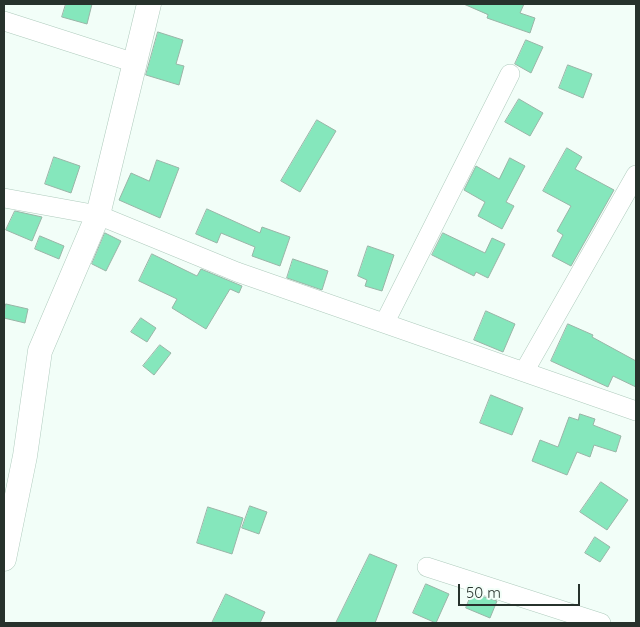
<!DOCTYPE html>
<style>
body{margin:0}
#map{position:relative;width:640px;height:627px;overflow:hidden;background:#f2fef8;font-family:Quicksand,sans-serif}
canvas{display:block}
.frame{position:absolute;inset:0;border:5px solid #27322c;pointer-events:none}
.scale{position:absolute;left:458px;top:584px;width:122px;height:22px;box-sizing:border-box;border:2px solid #27322c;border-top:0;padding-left:6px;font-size:15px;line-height:18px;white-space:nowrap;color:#27322c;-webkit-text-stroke:4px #f2fef8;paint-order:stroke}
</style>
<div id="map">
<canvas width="640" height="627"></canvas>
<div class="frame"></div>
<div class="scale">50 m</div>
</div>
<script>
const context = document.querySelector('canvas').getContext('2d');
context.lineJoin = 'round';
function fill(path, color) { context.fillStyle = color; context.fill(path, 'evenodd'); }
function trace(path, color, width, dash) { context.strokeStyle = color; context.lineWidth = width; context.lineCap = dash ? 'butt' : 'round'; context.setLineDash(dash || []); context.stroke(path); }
const building = new Path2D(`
 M66,4h26l-5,20 -25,-7z
 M464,4h60l-4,9 15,5 -5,15 -43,-15 1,-3z
 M158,32l25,8 -7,24 8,2 -5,19 -33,-10z
 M526,40l17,7 -12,26 -16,-9z
 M568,65l24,9 -9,24 -24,-10z
 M519,99l24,14 -13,23 -25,-14z
 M317,120l19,11 -36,61 -19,-11z
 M567,148l15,9 -7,12 39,21 -43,76 -19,-10 11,-21 -6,-4 14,-25 -28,-15z
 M54,157l26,9 -9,27 -26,-9z
 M510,158l15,8 -19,36 8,4 -12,23 -24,-13 7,-14 -21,-12 12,-24 23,13z
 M157,160l22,8 -19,50 -41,-18 12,-27 18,8z
 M207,209l53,24 2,-6 28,10 -10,29 -28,-10 3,-9 -34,-14 -4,10 -21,-9z
 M15,211l27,6 -10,24 -26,-11z
 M105,233l16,8 -15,30 -14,-7z
 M443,233l42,20 7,-15 13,6 -17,34 -12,-6 -2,4 -42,-21z
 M40,236l24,10 -5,13 -24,-10z
 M368,246l26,9 -12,36 -17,-5 2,-6 -9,-4z
 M152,254l45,22 4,-7 41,17 -3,7 -9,-4 -24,40 -34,-21 5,-9 -38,-18z
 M293,259l35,12 -6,19 -35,-12z
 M6,304l22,5 -3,14 -21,-5z
 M486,311l29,13 -12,28 -29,-12z
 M141,318l15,10 -9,14 -16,-10z
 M568,324l25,11 -1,2 44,24v26l-23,-11 -5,11 -57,-26z
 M160,345l11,8 -17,22 -11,-9z
 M491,395l32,13 -11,27 -32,-12z
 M580,414l15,5 -2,6 28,11 -5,16 -22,-7 -4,12 -13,-5 -10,23 -35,-14 8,-21 18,7 11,-30 9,3z
 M601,482l27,18 -21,30 -27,-18z
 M250,506l17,6 -8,22 -17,-6z
 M208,507l35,11 -11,36 -35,-11z
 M595,537l15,10 -10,15 -15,-9z
 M370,554l27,11 -22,58h-39z
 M426,584l23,10 -13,29 -23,-10z
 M472,593l25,8 -7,17 -24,-10z
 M226,594l39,18 -5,11h-48z`);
const minor = new Path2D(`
 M4,21l131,42
 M4,198l94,17 139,57 399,139
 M385,322l125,-248
 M525,370l111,-195
 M427,567l174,56`);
const tertiary = new Path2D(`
 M4,559l21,-103 15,-105 58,-136 51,-211`);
fill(building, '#85e7bc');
trace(building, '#99b5a7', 1);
trace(minor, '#afcbbd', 20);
trace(tertiary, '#afcbbd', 25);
trace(minor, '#fff', 19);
trace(tertiary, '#fff', 24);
</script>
